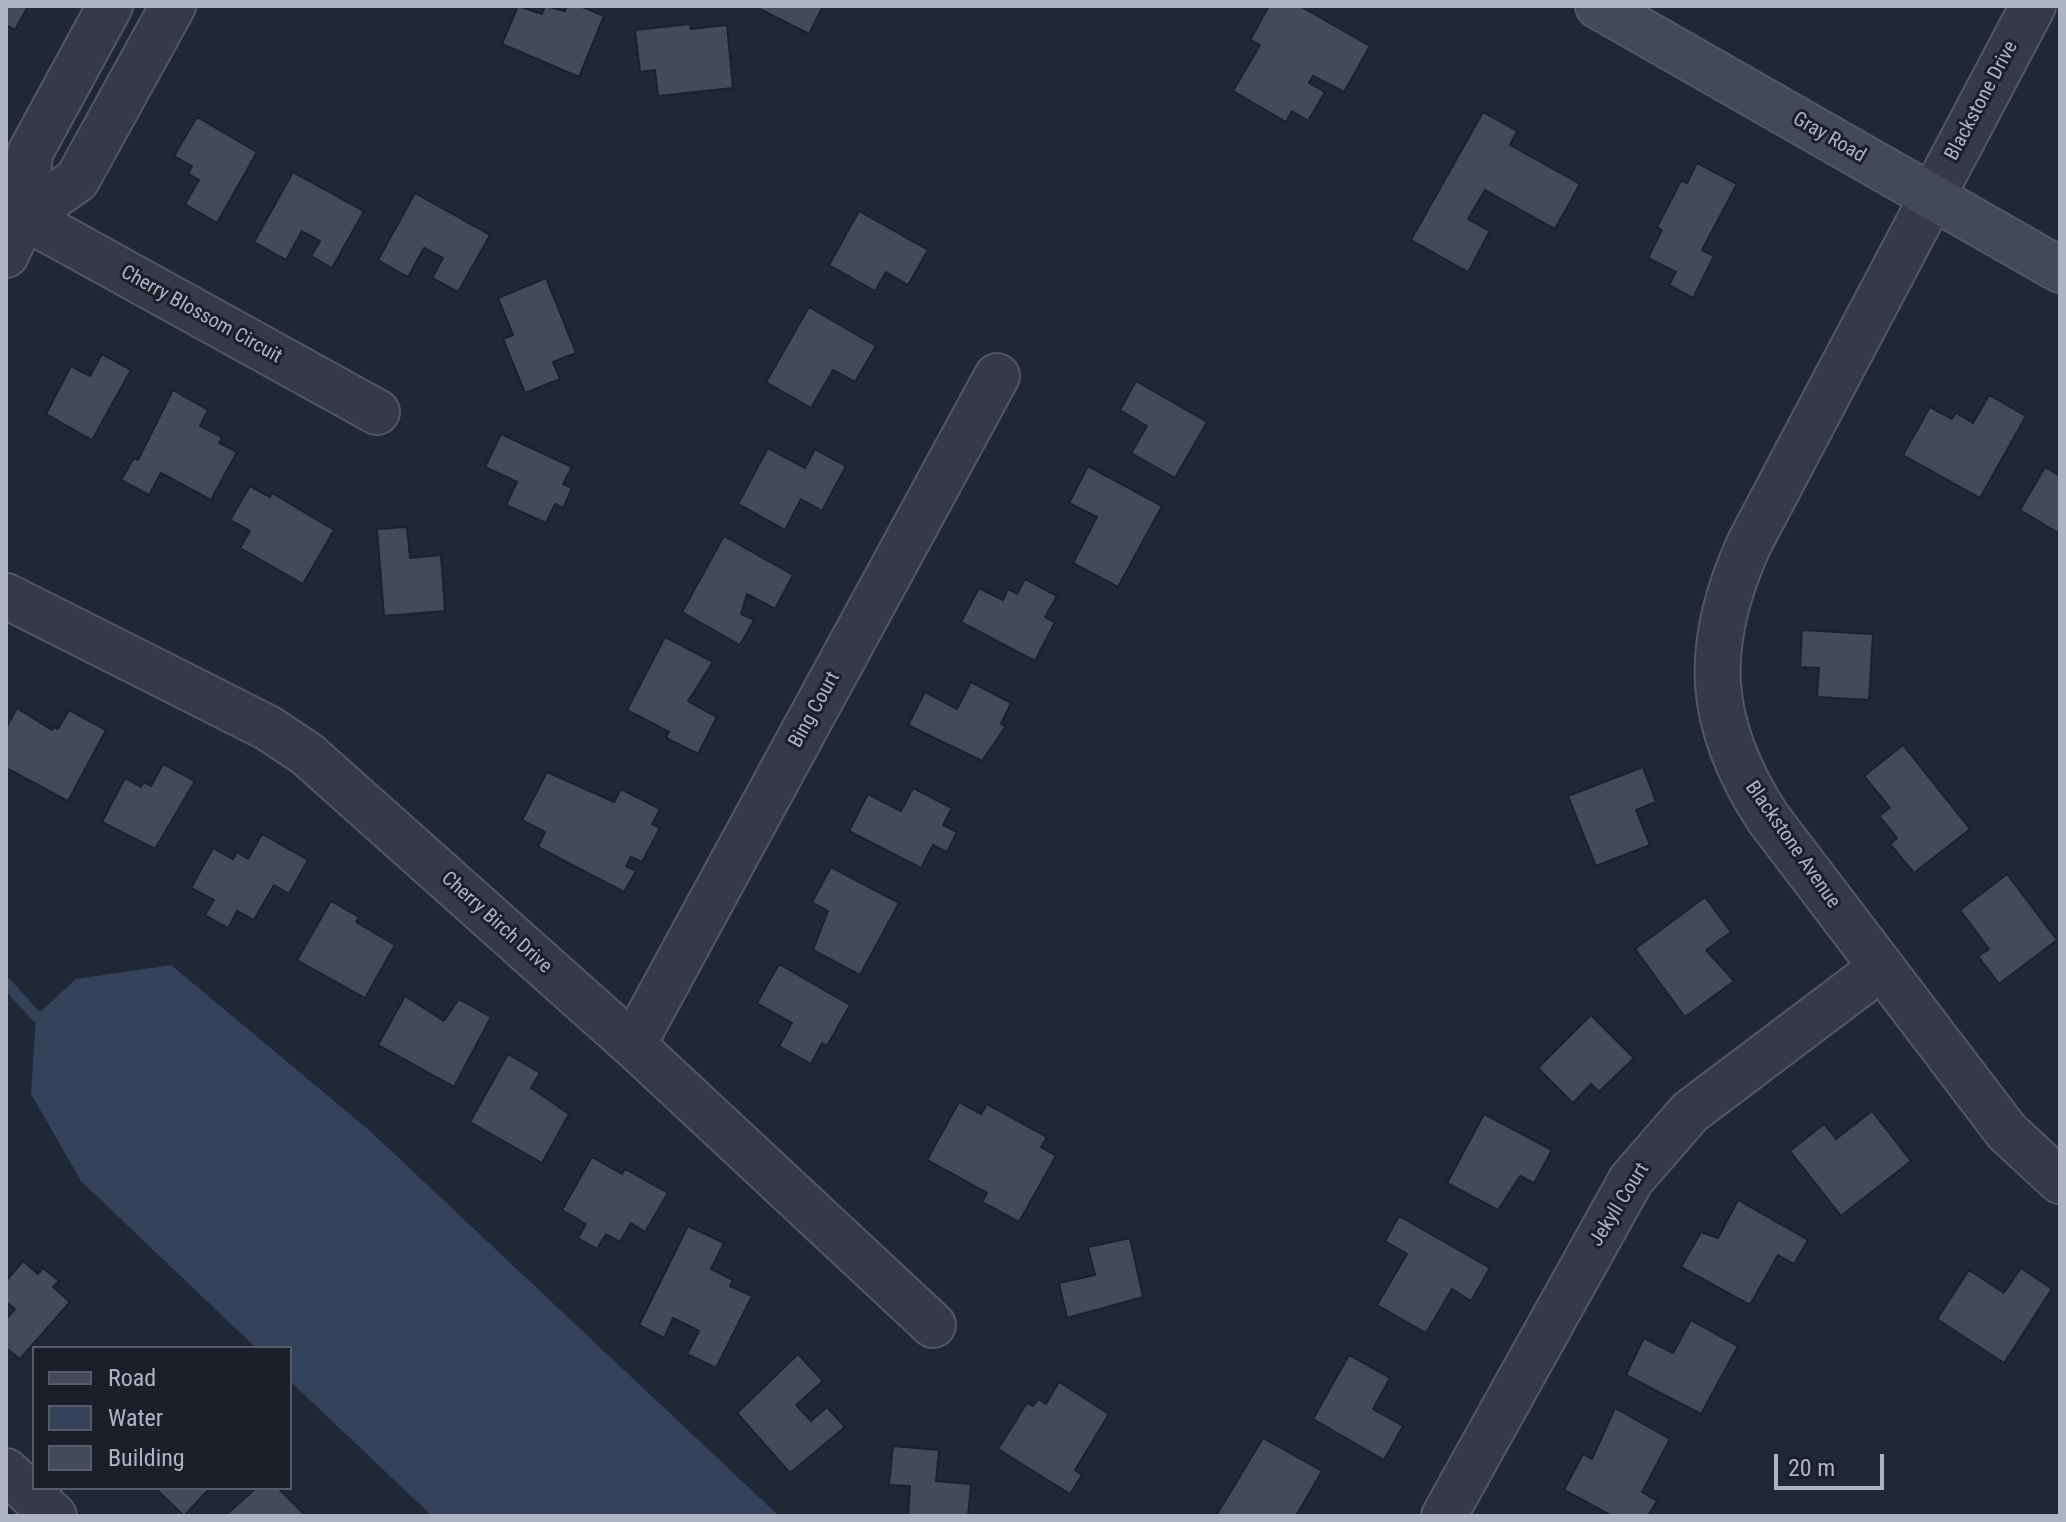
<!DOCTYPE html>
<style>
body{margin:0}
#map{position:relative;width:2066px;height:1522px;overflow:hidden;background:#212835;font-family:"Roboto Condensed",sans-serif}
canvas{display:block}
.frame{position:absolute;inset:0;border:8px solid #afb4c2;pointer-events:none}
.legend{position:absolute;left:32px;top:1346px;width:260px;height:144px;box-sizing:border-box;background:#1a1f2a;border:2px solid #565b67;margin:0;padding:10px 14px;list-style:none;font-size:24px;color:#afb4c2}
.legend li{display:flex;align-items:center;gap:16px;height:40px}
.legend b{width:40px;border:2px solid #565b67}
.scale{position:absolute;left:1774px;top:1454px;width:110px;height:36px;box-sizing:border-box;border:4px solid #afb4c2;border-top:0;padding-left:10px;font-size:24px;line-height:28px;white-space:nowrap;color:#afb4c2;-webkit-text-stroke:6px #1a1f2a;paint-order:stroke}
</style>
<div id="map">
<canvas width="2066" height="1522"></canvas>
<div class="frame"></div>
<ul class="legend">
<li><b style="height:10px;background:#434958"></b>Road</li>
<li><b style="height:22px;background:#36415b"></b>Water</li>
<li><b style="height:22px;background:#434a5a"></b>Building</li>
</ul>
<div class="scale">20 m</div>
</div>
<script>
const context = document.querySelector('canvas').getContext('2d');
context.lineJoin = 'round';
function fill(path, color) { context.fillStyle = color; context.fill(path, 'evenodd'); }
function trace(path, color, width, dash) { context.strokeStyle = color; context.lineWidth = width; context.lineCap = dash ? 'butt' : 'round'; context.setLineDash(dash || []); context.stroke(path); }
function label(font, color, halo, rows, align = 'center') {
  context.font = font + ' "Roboto Condensed",sans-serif'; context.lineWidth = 6; context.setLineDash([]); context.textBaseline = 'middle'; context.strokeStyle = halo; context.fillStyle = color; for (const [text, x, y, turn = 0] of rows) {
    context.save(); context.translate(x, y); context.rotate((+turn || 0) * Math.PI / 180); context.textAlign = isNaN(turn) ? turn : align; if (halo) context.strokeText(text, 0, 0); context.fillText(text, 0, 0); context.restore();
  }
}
const water = new Path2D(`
 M171,965l199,166 409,385h-347l-142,-135v-33h-34l-175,-167 -50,-87 5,-78 40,-37z`);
const stream = new Path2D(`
 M6,983l30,33`);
const building = new Path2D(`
 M6,6h22l-13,24 -9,-5z
 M518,6l24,8 3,-8 20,5 2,-5h13l24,10 -25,61 -77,-33z
 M754,6h69l-14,28z
 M1269,6h31l70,40 -26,46 -31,-16 -4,7 16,9 -17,29 -16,-10 -6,11 -53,-31 27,-46 -10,-5z
 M690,24l1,5 36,-4 6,63 -75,8 -3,-26 -15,2 -5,-42z
 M1483,112l34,19 -7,14 70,39 -25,45 -70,-39 -17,29 22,12 -22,41 -57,-32z
 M197,117l60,35 -40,71 -32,-19 14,-24 -11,-6 4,-8 -18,-10z
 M1697,163l40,21 -35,66 12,6 -21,42 -24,-13 7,-13 -28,-14 14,-28 -5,-3 24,-46 6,2z
 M293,172l71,39 -32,57 -21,-12 9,-15 -18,-10 -16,29 -32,-18z
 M415,193l75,42 -32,57 -26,-14 11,-20 -19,-10 -16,29 -30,-17z
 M859,211l69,39 -20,35 -22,-13 -11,19 -46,-26z
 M546,278l30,75 -23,9 7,17 -35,14 -22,-54 10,-4 -15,-37z
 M809,307l67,39 -21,36 -22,-12 -22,38 -45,-26z
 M102,354l29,16 -39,70 -46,-26 25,-48 19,10z
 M1136,381l71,41 -32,56 -44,-25 16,-27 -27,-16z
 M173,390l35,20 -8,16 22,11 -3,6 18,9 -26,48 -50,-27 -12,22 -28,-15 13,-22 4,2z
 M1989,395l37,21 -46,82 -77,-43 27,-48 22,12 4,-6 17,10z
 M501,434l71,33 -9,17 9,4 -9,20 -8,-4 -9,19 -40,-18 11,-23 -32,-15z
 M768,448l37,20 10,-19 31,17 -24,45 -21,-12 -16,31 -47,-26z
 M1088,466l74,40 -44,81 -45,-24 24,-46 -28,-14z
 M2045,467l15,9v58l-40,-24z
 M250,486l20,11 2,-4 62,37 -31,54 -63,-36 10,-17 -20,-11z
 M407,527l3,31 31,-3 4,56 -61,5 -7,-87z
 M724,536l69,39 -18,34 -28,-15 -6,20 13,6 -14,25 -58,-33z
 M1025,579l32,17 -12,21 10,5 -20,39 -74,-39 18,-34 24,12 5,-11 9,5z
 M1802,630l71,4 -4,66 -52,-3 2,-29 -19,-1z
 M665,637l48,25 -25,39 29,16 -19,37 -32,-16 3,-6 -42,-22z
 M971,682l40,21 -10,21 5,2 -24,35 -74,-36 17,-33 32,17z
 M17,708l35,22 2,-3 4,2 11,-19 37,20 -38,71 -62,-33v-40z
 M1903,745l67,84 -56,44 -24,-29 7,-6 -18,-22 11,-8 -26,-32z
 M163,764l32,17 -40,68 -53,-27 23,-44 16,9 3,-5 7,4z
 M1643,767l13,35 -20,8 14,35 -54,21 -28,-70z
 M547,772l67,30 7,-13 39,20 -8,15 8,4 -18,34 -11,-5 -5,9 10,5 -12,21 -86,-45 7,-15 -23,-12z
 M913,788l39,20 -9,17 14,7 -10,20 -14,-7 -12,23 -72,-37 19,-37 33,17z
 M262,834l46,26 -19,34 -15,-9 -20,35 -17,-9 -9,17 -23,-13 9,-15 -23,-12 22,-40 20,11 4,-7 11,7z
 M831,867l68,36 -39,72 -47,-25 15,-39 -16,-9z
 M2007,874l50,66 -58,44 -21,-28 11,-7 -29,-39z
 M1705,897l26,35 -25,18 28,31 -49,36 -50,-68z
 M331,901l28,16 -3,5 39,23 -30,53 -68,-38z
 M779,964l71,41 -23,41 -5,-3 -11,21 -32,-18 13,-23 -35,-20z
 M405,996l39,25 15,-22 32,18 -37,70 -76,-42z
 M1591,1015l43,43 -35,34 -8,-8 -18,19 -35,-35z
 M508,1054l32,19 -9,15 38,26 -27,49 -72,-41z
 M959,1102l22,12 6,-10 60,33 -6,10 15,9 -37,66 -37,-20 5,-9 -60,-33z
 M1872,1111l39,50 -70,55 -51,-65 34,-27 12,15z
 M1484,1114l68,36 -18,33 -14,-7 -22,34 -51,-27z
 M592,1157l30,17 3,-5 43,24 -23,39 -14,-9 -11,19 -14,-8 -9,15 -19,-11 8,-14 -24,-14z
 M1738,1200l70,40 -14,24 -16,-9 -27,48 -3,1 -67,-37 20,-35 17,6z
 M1399,1216l91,52 -19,33 -19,-12 -26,44 -49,-28 30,-51 -22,-13z
 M688,1226l36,17 -13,26 22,11 -3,6 22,10 -36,72 -29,-14 12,-23 -26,-13 -9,20 -25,-13z
 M1130,1238l13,59 -76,21 -8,-35 36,-8 -7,-28z
 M23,1261l15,13 5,-6 16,13 -6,6 17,15 -50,57 -14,-11v-29l9,-10 -9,-7v-21z
 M2021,1268l31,21 -48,74 -67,-44 32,-49 35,23z
 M1691,1320l47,26 -37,68 -75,-39 18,-37 29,15z
 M798,1354l25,27 -27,24 15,16 16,-14 18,20 -55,46 -53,-60z
 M1349,1355l41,23 -17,31 30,17 -19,34 -71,-41z
 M1059,1382l50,32 -34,56 7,5 -12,19 -72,-45 29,-46 6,3 5,-7 8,5z
 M1615,1408l55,31 -28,53 15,9 -9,15h-36l-48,-26 19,-36 9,5z
 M1263,1438l59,33 -26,45h-80z
 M893,1446l46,4 -3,31 35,3 -3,32h-60l2,-30 -21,-1z
 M155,1488h55l-26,28z
 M256,1488h22l28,28h-81z`);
const street = new Path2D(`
 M110,6l-80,147 -6,64 53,-37 96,-174
 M2033,6l-284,538c-46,102 -43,179 19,274l239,314 53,49
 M6,255l18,-38 353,195
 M6,596l262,132 39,26 326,291 300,280
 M633,1045l364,-669
 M6,1471l48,45
 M1444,1516l187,-336 59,-68 191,-144`);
const secondary = new Path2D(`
 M1598,6l462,264`);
const streetNames = [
 ["Blackstone Drive",1982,101,-62],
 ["Gray Road",1829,138,30],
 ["Cherry Blossom Circuit",201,315,29],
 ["Bing Court",815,710,-61],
 ["Blackstone Avenue",1792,845,55],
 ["Cherry Birch Drive",496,923,42],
 ["Jekyll Court",1620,1205,-58]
];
fill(water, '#36415b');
trace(stream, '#36415b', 11);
fill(building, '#434a5a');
trace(building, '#1c212c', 2);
trace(street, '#525763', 48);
trace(secondary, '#525763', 48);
trace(street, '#353a46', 44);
trace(secondary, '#434958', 44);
label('20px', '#afb4c2', '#1a1f2a', streetNames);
</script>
